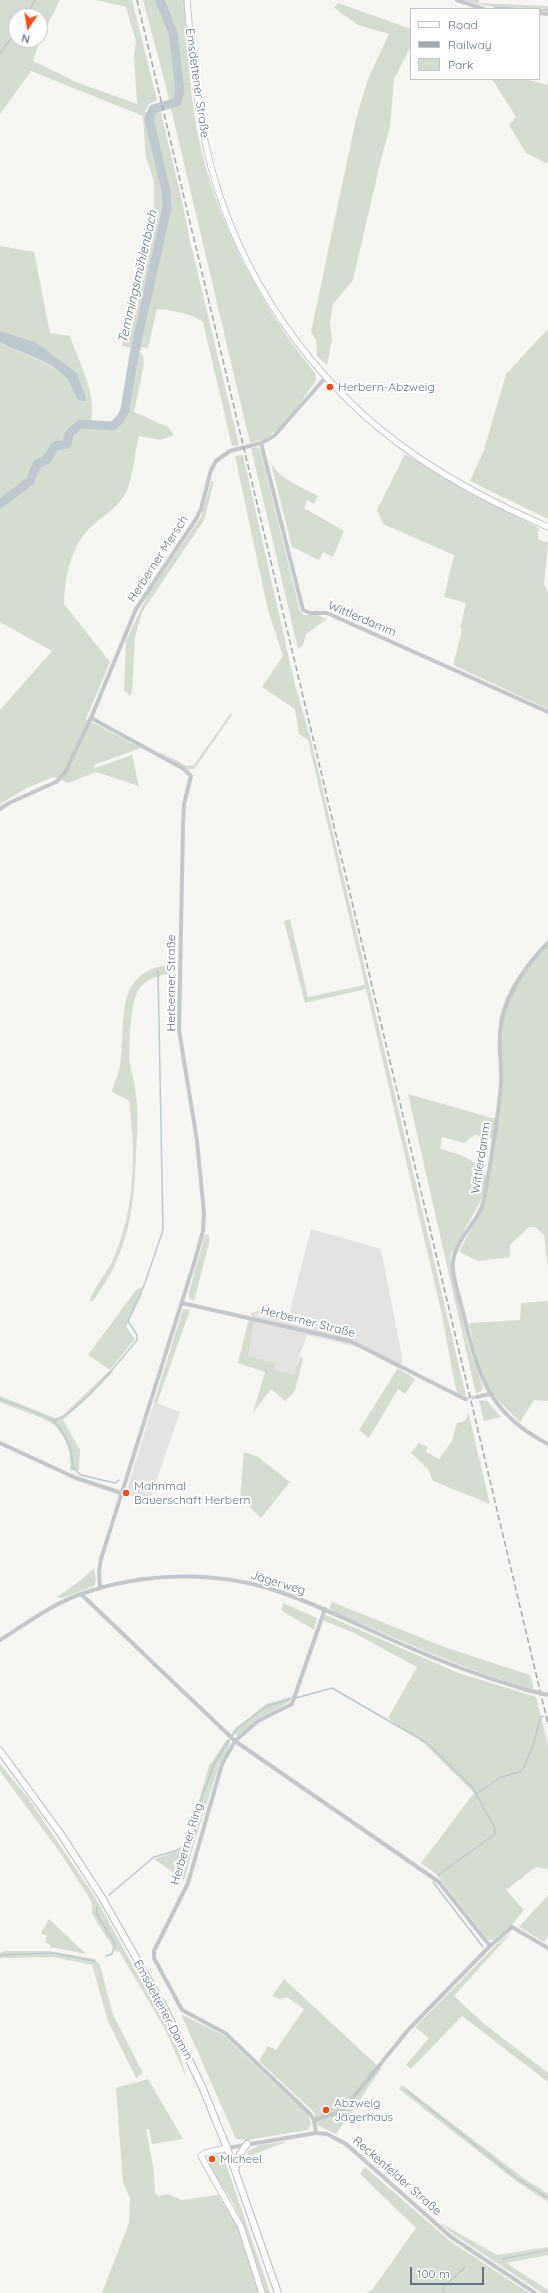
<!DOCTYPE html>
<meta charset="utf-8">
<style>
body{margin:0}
#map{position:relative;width:548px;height:2293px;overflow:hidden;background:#f5f5f1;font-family:Quicksand,sans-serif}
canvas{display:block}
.legend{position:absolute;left:410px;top:8px;width:130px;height:72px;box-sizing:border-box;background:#fff;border:1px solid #c0c7ce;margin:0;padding:5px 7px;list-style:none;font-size:12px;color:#617485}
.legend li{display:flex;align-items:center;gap:8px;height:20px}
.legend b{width:20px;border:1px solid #c0c7ce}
.north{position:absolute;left:8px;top:8px;width:40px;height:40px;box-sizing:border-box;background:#fff;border:1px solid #c0c7ce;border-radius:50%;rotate:192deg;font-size:11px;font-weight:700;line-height:16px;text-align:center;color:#617485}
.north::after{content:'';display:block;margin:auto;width:14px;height:18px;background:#f44c12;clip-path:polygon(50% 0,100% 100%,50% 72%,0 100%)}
.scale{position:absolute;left:410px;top:2267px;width:74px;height:18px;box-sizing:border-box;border:2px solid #617485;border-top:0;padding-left:5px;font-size:12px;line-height:14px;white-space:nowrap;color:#617485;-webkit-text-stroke:3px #fff;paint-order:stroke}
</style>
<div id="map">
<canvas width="548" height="2293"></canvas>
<ul class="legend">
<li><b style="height:5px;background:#fff"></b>Road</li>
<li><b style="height:5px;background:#a4aab0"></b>Railway</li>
<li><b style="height:11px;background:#d5ddd1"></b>Park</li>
</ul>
<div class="north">N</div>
<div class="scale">100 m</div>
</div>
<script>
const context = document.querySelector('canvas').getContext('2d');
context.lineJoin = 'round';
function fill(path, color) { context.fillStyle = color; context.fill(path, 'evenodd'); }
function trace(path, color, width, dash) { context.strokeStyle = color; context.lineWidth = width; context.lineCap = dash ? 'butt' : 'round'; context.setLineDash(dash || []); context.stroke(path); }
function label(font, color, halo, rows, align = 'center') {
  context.font = font + ' Quicksand,sans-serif'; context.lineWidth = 4; context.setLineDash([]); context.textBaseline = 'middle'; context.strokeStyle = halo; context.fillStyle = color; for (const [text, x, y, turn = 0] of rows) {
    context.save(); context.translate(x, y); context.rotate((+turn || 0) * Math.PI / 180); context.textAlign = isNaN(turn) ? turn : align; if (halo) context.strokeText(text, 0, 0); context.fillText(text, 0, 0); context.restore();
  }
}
const built = new Path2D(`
 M311,1229l70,20 22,113 -5,6 -38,-20 -53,-13 -14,39 -19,-4v-7l-27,-7 7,-36 -4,-7 17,-4 22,5z
 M154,1402l26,10 -29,84h-26z`);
const green = new Path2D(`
 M0,0h60l-20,40v-24h-24v24h24l-7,21 43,21 61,22 -3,-49 2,-13 -10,-35 -30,-7h36l25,100 -8,4 -4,8 15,-3 22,92 8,40 49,204 -7,1 -29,-124c-8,-8 -34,-12 -46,-13l-9,39 -6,-1 -2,5 3,5 1,7 -10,48 34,15 6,8 -14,5 -21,-4c-5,18 -5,37 -12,54 -8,17 -21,24 -34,35 -22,19 -28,51 -29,79l46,58 -24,57 55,29 -47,17 1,3 37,-13 7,31 -43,-14 -28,11 -15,-6 -26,11 -27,16v-94l52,-59 -52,-29v-280c26,16 66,20 75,54l11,1 -9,-24 -9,-7 -33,-24 -35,-11v-85l34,6 16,81 20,3c9,27 29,62 20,90l14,4 9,-1 -4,-6 6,-2 7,-13 10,-60 -10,-2 18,-79 4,-8 10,-51v-27l-8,-24 -3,-41 -112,-45 -31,43z
 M143,0h41c3,43 5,87 13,130 16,85 63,177 118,243l1,7 -3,5 -26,36 -13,11 -8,7 -16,4 -85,-360z
 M464,0h15v3l69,3v5h-9v-2l-52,-3z
 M338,3l73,26v17l-17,33 -4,48 -9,32 -28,121 -20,24 -3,18 2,18 -5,25 -10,-9 -1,-16 -5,-8 45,-213 12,-40 21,-45 -31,-9 -24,-17z
 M492,79h32l24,6v79l-22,-11 -17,-28 7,-8z
 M548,329v190l-78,-38 14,-31 22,-76z
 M257,447l3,2 40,162 4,4h13l10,4 -21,15 -3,11 -5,4 -47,-201z
 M405,454l64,39 70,35 -1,11 10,4 -4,42 4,7v117l-95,-44 9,-35 -2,-2 6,-25 -22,-6 10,-42 -71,-31 -6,-14z
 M243,455l52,230 16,55 155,656 -8,-2 -3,-8 -13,-71 -76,-326 -61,14 -21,-82 6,-2 18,78 57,-12 -57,-245 -9,-6 -4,-25 -33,-22 21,-31 -15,-46 -33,-154z
 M271,463c9,17 31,24 47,33l-4,8 -7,-4 -3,8 40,23 -11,26 -10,-5 -4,8 -27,-13z
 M214,481l-10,39 -62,92 -7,25 -3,55 -2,4 -6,-6 2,-49 23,-49 52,-75 10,-35z
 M231,713l1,2 -38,54h-7l-29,-18 29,15 7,-1z
 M548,940v328l-4,-33 -9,-8h-6l-19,18v12l-32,4 -19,-9 27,-52 -1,-7 -35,63 19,92 14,39 -2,4 -5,3 -68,-300 88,25c1,-16 3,-33 4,-49 0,-20 -4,-42 2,-61 8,-26 27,-50 46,-69zM475,1135l17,3 -5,40c-13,-20 -24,-23 -47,-29l2,-12 22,6z
 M169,965v9c-16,2 -29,8 -34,24 -4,10 -7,55 -5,66 1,8 4,16 5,24 4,22 2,44 1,66 -2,58 -8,101 -44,148l-2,-2c6,-17 19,-29 25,-45 20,-49 21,-102 14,-154l-17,-9c2,-9 7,-18 8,-27 7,-42 -8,-93 49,-100z
 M205,1234l4,1v8l-15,58 -5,-3v-5z
 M141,1287l1,8 -16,31 9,13 -25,31 3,2 -50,48 17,30 -1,20h-9c2,-16 -4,-34 -16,-45 -7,-7 -43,-18 -54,-23v-6l55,22 7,-2 48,-46 -22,-15 48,-65z
 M548,1301v100l-14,-1 -14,22c-8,-8 -17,-16 -24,-24 -16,-21 -22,-50 -27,-75l51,-3 1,-17z
 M183,1309l7,1 -33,93 -3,-1z
 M249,1319l5,1 -6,36 27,7 -1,7 19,4 8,-18 2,3 -8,32 -10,10 -14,-12 -18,24 12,-41 -27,-9z
 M398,1368l17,11 -10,15 -7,-5 -29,49 -10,-8z
 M479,1400l8,1 14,16 -17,4z
 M468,1411l22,93 -57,-23 -5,-12 -17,-16 8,-10 9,4 -2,5 13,7 13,-18 5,-18c9,-1 10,-3 11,-12z
 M244,1452l14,5 32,25 -29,36 -21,-20z
 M94,1568l2,12 -2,6 -32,12 -5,-1 24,-17z
 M332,1602l115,46 83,27 4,15c-70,-20 -134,-50 -201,-79l-4,-3z
 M283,1603l34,15 -3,12 -33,-20z
 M326,1615l130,57 80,25 12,48v124l-12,-2 -30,23 18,20 -13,16 -18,14h-5l-52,-66 -15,-11 53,-70 -49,-49 -37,-26 29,-51 -65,-35 -30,-12z
 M293,1696l-5,7 -31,16 -19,17 -6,-4 34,-28z
 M227,1739l3,2c-1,11 -9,17 -12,27 -12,37 -24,74 -34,112l-30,-21 27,-9 12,-15 3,-24 13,-45z
 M0,1764l28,34 67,99 82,148 9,32 -21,-48 -46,-78 -3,1 -24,-38v-12l-31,-48 -61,-83z
 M548,1895v42l-4,5 -25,-15z
 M49,1919l37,35 -36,-7v-2l-5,-3 2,-6 -6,-3z
 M511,1933l-57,63 29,27 65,50v9l-86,-66 -51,53 -5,-4 23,-27 -14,-11 86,-87z
 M6,1951h43l46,8 5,6 13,50 30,58 -7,5 -28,-57 -16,-56 -39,-8 -53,1v-5z
 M284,1979l97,90 -45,65 -21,-10 -1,-12 -55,-51 9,-15 8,4 28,-41 -17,-12 -7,2 -8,-3z
 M181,2014l42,21 85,80 3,9 -4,6 -59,10 -12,-1z
 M148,2079l35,60 -31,5 -3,-15h-3l8,43 1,21 4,3 9,-2 14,6 36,-5 20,32 22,66h-158l27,-70 1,-25 -7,-15 -7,-95z
 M402,2085l120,92 26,17v8l-32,-21 -117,-92z
 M289,2141l-35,13 -7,9 1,-12 12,-6z
 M213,2154l11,4 46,135h-5l-21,-67 -12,-25 -26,-40z
 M365,2167l85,74 79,52h-163l6,-3 44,-62 -56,-54z
 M439,2222l58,33 51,-8v8l-42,8 42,27v3h-6l-89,-59z`);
const water = new Path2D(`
 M0,331l35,11 33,24 9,7 9,24 -1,4h-5c-7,-6 -8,-16 -14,-23 -18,-20 -44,-23 -66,-36z`);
const stream = new Path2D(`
 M494,7l30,2
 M539,10h9
 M26,16l9,-16
 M0,53l16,-21
 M0,1399c10,4 49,17 55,23 11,12 19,30 17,45l9,8 34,8 4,-3
 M54,1421c28,-11 63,-57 83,-81v-5l-9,-14 17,-38 18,-53 -5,-259
 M296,1698l36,-10 95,55 45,44 23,41v6l-57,41
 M476,1794l25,-17 21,-6 11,-25 7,-27 3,-3
 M433,1882l50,65
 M109,1895l45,-38 21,-6 6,-3 15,-18 2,-23 16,-43 23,-36 30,-22 24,-7
 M97,1907l-1,6 19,31 -3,10 -6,2
 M0,1955l54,-2 40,8
 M406,2090l112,89 30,19
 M502,2259l46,-9
 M442,2293l3,-7 20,-19`);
const river = new Path2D(`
 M0,504l30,-23 7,-17 9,-4 9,-14 12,-2 2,-10 11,-10 33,2 8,-8 4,-8 9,-55 33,-147 -1,-17 -17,-72 4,-10 24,-7 3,-11 -7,-58 -13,-33`);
const streetTunnel = new Path2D(`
 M465,1399l12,-2`);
const street = new Path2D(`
 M457,0l27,9
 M539,13l9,1
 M261,443l42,167 7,3h17l221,99
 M91,718l93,51 7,7 -7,28 -1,21 -4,205 18,111 7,72 -1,18 -8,29 -94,299 -2,12 1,17
 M0,809l9,-6 47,-21 9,-9 26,-55 45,-109 60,-90 5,-10 10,-39 5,-9 14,-10 31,-8 13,-7 52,-59
 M548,943c-23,23 -47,58 -48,92 -1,17 2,33 1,51 -4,38 -10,76 -17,113 -4,24 -34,42 -31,71 2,16 8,33 12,50 14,59 26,95 83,124
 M182,1303l168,38 115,58
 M477,1397l13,-3
 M0,1443l76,35 45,15
 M81,1594l154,147 23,-20 34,-17 33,-95
 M0,1640c26,-16 52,-36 81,-46 63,-22 136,-24 199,-2 41,14 80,34 119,51 42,19 84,34 128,47
 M314,2120l-4,-6 -85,-81 -43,-23 -28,-52v-7l34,-68 34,-119 13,-23 204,141 51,64
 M316,2133l-2,-13 28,-9 67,-82 81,-83 22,-19 36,21
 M227,2148l89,-15 11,1 19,10 105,93 84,56`);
const secondary = new Path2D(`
 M187,0c4,49 8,98 19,146 27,124 105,238 210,310 41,28 86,51 132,71
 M227,2148l-22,5 -4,3 40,71 21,66`);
const primary = new Path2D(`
 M0,1751l60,82 41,63 64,113 38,80 24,59 51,145
 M235,2170l5,-16 7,-10`);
const rail = new Path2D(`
 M137,0l411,1724`);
const streetBridge = new Path2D(`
 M527,1690l21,5`);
const markers = [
 [330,387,4,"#f44c12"],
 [126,1493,4,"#f44c12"],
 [326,2110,4,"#f44c12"],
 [212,2159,4,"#f44c12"]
];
const streetNames = [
 ["Emsdettener Straße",197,83,82],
 ["Herberner Mersch",158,559,-57],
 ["Wittlerdamm",362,619,23],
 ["Herberner Straße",171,983,-90],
 ["Wittlerdamm",481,1158,-81],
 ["Herberner Straße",308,1322,14],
 ["Jägerweg",278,1583,17],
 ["Herberner Ring",187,1844,-73],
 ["Emsdettener Damm",163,2010,62],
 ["Reckenfelder Straße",397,2176,41]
];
const poiNames = [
 ["Herbern-Abzweig",338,387],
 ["Mahnmal",134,1486],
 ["Bauerschaft Herbern",134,1500],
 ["Abzweig",334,2103],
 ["Jägerhaus",334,2117],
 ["Micheel",220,2159]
];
const waterNames = [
 ["Temmingsmühlenbach",138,277,-77]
];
fill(built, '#e3e4e2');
fill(green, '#d5ddd1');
fill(water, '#bdc9cf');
trace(stream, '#bdc9cf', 1.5);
trace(river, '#bdc9cf', 9);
trace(streetTunnel, '#d0d5d6', 4, [4, 2]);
trace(secondary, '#b8bdc2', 7);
trace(primary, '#b7bbbf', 8);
trace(street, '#c4c8cb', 4);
trace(secondary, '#fff', 5.5);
trace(primary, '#fff', 6);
trace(rail, '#a4aab0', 1.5, [6, 3]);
trace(streetBridge, '#c4c8cb', 4);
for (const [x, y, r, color] of markers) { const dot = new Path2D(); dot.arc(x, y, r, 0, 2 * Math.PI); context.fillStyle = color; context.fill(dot); trace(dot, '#fff', 1.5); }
label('12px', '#617485', '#fff', streetNames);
label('12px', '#617485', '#fff', poiNames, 'left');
label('italic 13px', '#5c7783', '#fff', waterNames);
</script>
